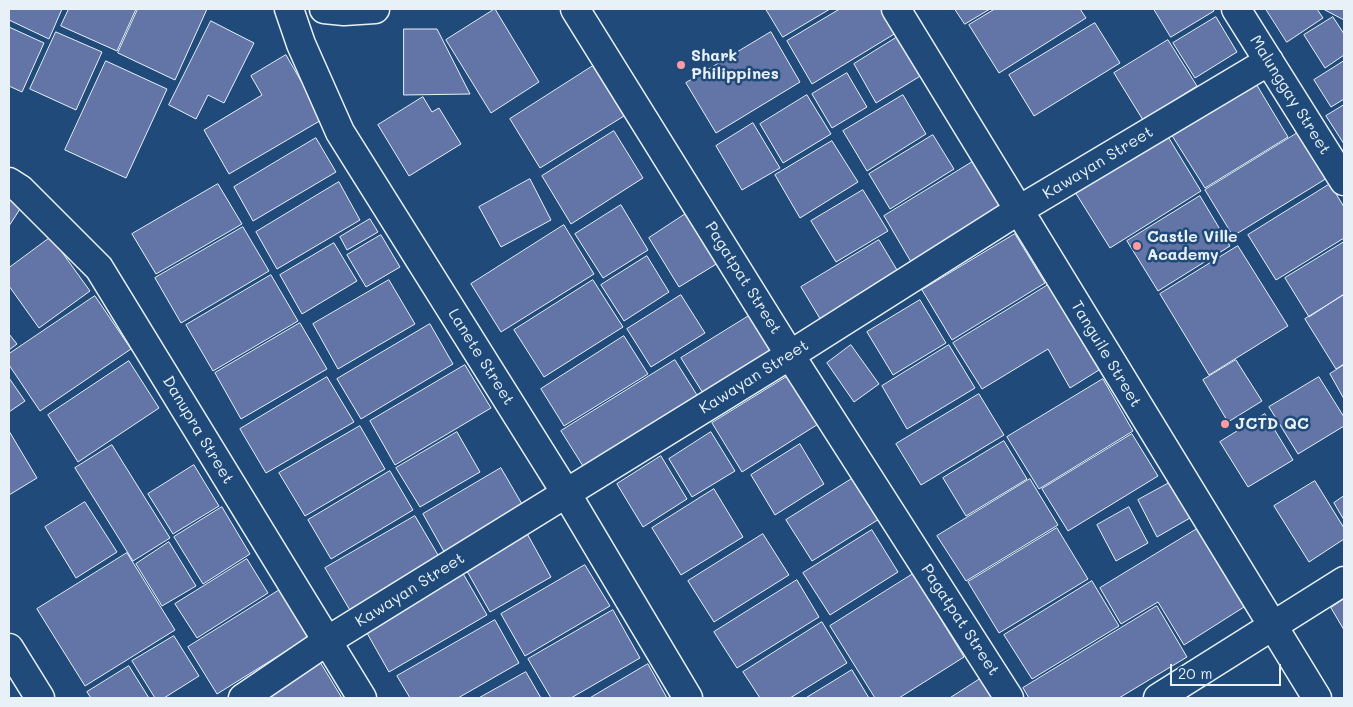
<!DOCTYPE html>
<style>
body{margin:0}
#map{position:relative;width:1353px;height:707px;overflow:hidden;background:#1f4a7a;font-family:Mali,sans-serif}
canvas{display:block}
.frame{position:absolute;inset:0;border:10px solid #e8f1f8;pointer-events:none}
.scale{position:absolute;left:1170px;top:664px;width:111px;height:22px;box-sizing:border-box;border:2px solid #e8f1f8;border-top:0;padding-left:6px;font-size:15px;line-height:18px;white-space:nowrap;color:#e8f1f8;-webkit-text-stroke:4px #1f4a7a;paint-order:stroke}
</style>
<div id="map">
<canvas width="1353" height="707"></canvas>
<div class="frame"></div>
<div class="scale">20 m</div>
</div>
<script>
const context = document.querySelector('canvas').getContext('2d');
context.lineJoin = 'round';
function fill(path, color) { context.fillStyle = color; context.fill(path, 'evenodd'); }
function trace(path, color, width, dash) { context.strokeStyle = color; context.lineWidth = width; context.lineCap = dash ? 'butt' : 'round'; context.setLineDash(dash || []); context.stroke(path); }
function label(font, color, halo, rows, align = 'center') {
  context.font = font + ' Mali,sans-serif'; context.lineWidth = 5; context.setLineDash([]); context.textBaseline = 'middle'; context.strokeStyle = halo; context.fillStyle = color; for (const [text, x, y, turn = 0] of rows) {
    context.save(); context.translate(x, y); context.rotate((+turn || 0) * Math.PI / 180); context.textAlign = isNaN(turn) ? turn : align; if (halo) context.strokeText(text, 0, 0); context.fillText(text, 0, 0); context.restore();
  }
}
const building = new Path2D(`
 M9,9h53l-13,30 -40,-19z
 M69,9h67l-19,42 -56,-25z
 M138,9h69l-32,71 -57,-27z
 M495,9l44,73 -48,31 -45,-73z
 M766,9h64l-47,28z
 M840,9h42l14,24 -84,51 -25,-43z
 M955,9h35l-25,15z
 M995,9h85l6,9 -87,55 -30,-48z
 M1154,9h59l1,2 -43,26z
 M1266,9h51l6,9 -36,24z
 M1326,9h18v11l-19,-10z
 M1216,17l21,35 -42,26 -22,-35z
 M1333,17l11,17v21l-19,13 -21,-33z
 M211,21l43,22 -30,60 -16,-8 -12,24 -27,-14z
 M1095,23l25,40 -86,53 -25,-41z
 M9,27l35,16 -22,49 -13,-6z
 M404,29h33l33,65 -66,1z
 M56,32l46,20 -26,58 -46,-21z
 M771,32l29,50 -84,51 -30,-50z
 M899,36l23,39 -46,28 -22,-39z
 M1168,40l29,46 -54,34 -29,-47z
 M286,55l37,64 -94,55 -25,-44 58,-35 -11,-19z
 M106,61l61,28 -41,89 -61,-28z
 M1344,61v38l-13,8 -17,-27z
 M593,66l31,50 -84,52 -30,-49z
 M847,73l20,34 -35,21 -20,-34z
 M1255,82l33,55 -83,51 -34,-54z
 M807,95l24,39 -48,29 -23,-39z
 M903,95l23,39 -59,37 -24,-40z
 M423,97l9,15 7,-4 22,36 -52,32 -31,-51z
 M1344,105v39l-18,-28z
 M753,123l27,45 -38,22 -26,-44z
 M1304,129l28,46 -99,61 -28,-46z
 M614,131l29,47 -72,46 -29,-48z
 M933,135l21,34 -64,40 -21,-35z
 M1167,135l34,56 -91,57 -35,-56z
 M316,138l20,34 -83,49 -19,-34z
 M832,141l26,41 -58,36 -25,-43z
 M974,161l30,51 -90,55 -30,-51z
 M530,179l21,41 -50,27 -22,-40z
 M339,182l21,38 -83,49 -21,-37z
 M218,184l24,40 -86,50 -24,-40z
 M1330,184l14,23v31l-68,42 -28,-45z
 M863,190l25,41 -52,31 -25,-41z
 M1200,196l30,50 -72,45 -31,-50z
 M9,198l13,8 -13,20z
 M621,205l27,45 -45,28 -28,-44z
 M687,213l31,50 -39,24 -30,-49z
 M370,219l8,13 -31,18 -7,-13z
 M564,225l30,49 -93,58 -30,-48z
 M243,227l26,44 -88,52 -26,-45z
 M1015,234l30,49 -93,57 -30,-50z
 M381,235l19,32 -34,20 -19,-32z
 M51,237l39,54 -51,37 -30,-42v-18z
 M879,240l24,40 -78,47 -24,-40z
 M1344,242v52l-35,23 -24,-39z
 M334,243l23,38 -55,33 -22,-39z
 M1238,246l50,80 -79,49 -49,-81z
 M647,256l22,36 -45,29 -23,-36z
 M271,275l27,46 -85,50 -27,-46z
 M389,280l26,44 -77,45 -25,-45z
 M593,280l30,47 -79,50 -30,-47z
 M1048,285l51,85 -29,18 -22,-39 -66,40 -29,-46z
 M681,295l24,38 -54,34 -24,-38z
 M1344,295v69l-8,5 -31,-50z
 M95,296l36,53 -91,62 -31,-46v-11z
 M920,300l26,43 -53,32 -26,-43z
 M752,314l26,38 -72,46 -25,-40z
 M300,323l27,46 -86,50 -26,-46z
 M430,324l23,40 -92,55 -24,-40z
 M9,334l8,10 -8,6z
 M624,336l24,38 -84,52 -23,-37z
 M851,345l28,39 -25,18 -27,-39z
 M949,345l26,43 -68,41 -25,-43z
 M675,360l27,43 -114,71 -27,-43z
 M1236,360l26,41 -34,21 -25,-42z
 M129,361l30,47 -81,54 -30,-47z
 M465,365l26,43 -96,57 -25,-44z
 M1344,365v34l-14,-25z
 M793,373l30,48 -81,51 -30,-49z
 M327,377l27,45 -88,51 -26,-44z
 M1319,377l25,40v9l-46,28 -29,-47z
 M9,378l16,23 -16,11z
 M1103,379l30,52 -94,58 -32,-52z
 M979,394l25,41 -83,50 -25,-41z
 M1265,414l28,46 -45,27 -28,-45z
 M360,426l25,43 -80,47 -26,-43z
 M9,431l28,47 -28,17z
 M457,432l23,40 -60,35 -24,-39z
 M711,432l24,39 -43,26 -23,-38z
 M1132,434l26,42 -90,55 -26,-42z
 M1004,441l23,38 -61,37 -23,-38z
 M800,444l24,40 -49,31 -24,-40z
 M112,445l58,93 -37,23 -58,-93z
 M661,456l26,43 -44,28 -26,-43z
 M194,465l25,41 -46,28 -25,-40z
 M501,468l25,43 -79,46 -24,-43z
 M390,471l23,39 -82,49 -23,-39z
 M858,475l26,41 -72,45 -26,-41z
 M1030,479l28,46 -92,56 -29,-45z
 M1315,481l29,47v11l-35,23 -35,-56z
 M1171,482l19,36 -33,19 -19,-37z
 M714,489l29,48 -62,38 -29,-47z
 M1344,496v24l-10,-17z
 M85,502l32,50 -41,26 -31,-51z
 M222,507l28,47 -47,30 -29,-47z
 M1129,507l19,36 -32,18 -19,-36z
 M415,516l26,44 -90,52 -26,-44z
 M524,528l27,49 -61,35 -27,-48z
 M1057,528l31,51 -89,54 -31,-51z
 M1197,529l47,78 -60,38 -26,-43 -37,22 -21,-36z
 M872,530l26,42 -68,43 -27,-42z
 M763,534l26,41 -75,47 -26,-41z
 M169,542l27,44 -34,20 -26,-42z
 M127,553l48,77 -90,56 -48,-77z
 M247,559l21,34 -71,45 -22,-34z
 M585,565l25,41 -85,50 -24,-42z
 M461,570l26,45 -98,57 -26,-46z
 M913,574l51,83 -65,41h-24l-45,-72z
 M797,580l22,37 -82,51 -23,-36z
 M1092,581l27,45 -87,53 -28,-44z
 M286,586l29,47 -98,61 -29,-47z
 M1344,599v31l-13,-22z
 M1157,606l30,51 -68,41h-90l-6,-10z
 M613,610l27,48 -69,40h-20l-23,-39z
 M495,620l24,43 -61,35h-48l-13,-22z
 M822,622l25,41 -57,35h-30l-17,-26z
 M174,636l25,40 -35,22h-9l-23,-37z
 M320,662l22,36h-80z
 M648,664l19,34h-77z
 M129,666l20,32h-58l-4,-6z
 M852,670l17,28h-63z
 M526,672l15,26h-62z
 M980,679l12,19h-42z`);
const street = new Path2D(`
 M289,9l12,35 39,88 226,361 122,205
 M324,9l20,2 31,-2
 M575,9l215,346 219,343
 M1236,9l108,172
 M9,182l11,7 79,79 263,430
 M9,648l31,50
 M243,698l84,-57 463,-286 229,-145 250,-149
 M1158,698l186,-117`);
const secondary = new Path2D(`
 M896,9l421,689`);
const markers = [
 [681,65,5,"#ff9aa2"],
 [1137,246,5,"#ff9aa2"],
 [1225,424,5,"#ff9aa2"]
];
const poiNames = [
 ["Shark",691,56],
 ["Philippines",691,74],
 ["Castle Ville",1147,237],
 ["Academy",1147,255],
 ["JCTD QC",1235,424]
];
const streetNames = [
 ["Malunggay Street",1290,95,58],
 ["Kawayan Street",1098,163,-31],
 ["Pagatpat Street",743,278,58],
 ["Tanguile Street",1106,354,59],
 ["Lanete Street",481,357,58],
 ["Kawayan Street",754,377,-32],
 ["Danupra Street",198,430,59],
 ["Kawayan Street",410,590,-32],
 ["Pagatpat Street",960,620,57]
];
fill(building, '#6275a6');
trace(building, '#e8f1f8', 1);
trace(street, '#e8f1f8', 31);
trace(secondary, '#e8f1f8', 31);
trace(street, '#1f4a7a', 28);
trace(secondary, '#1f4a7a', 28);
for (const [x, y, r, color] of markers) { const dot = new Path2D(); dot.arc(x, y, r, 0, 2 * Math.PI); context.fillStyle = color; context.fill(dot); trace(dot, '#1f4a7a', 2); }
label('bold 16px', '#e8f1f8', '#1f4a7a', poiNames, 'left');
label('16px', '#e8f1f8', '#1f4a7a', streetNames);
</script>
